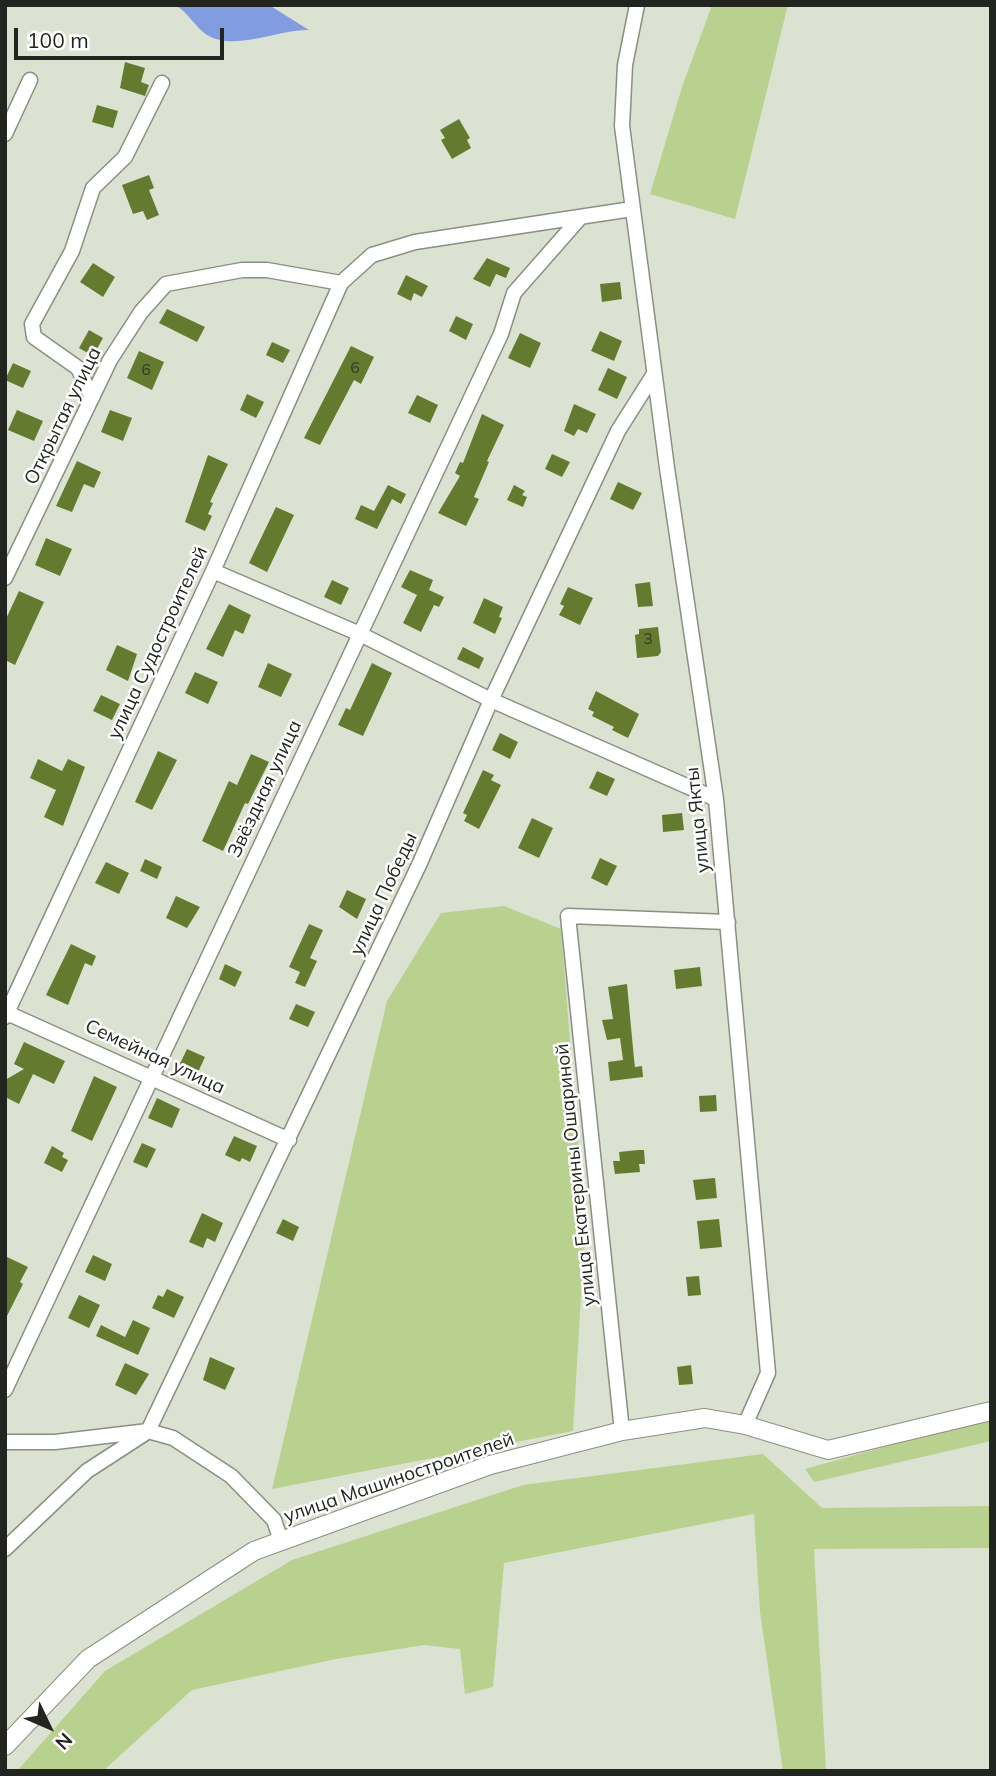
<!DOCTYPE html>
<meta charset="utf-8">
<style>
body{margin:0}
#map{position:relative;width:996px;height:1776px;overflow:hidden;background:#dce2d2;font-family:Mulish,sans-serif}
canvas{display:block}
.frame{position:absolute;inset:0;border:7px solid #22251f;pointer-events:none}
.north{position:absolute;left:14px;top:1692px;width:70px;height:70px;-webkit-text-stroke:5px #fff;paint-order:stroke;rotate:134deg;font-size:19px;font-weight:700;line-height:28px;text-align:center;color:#22251f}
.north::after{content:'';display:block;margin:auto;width:24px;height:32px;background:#22251f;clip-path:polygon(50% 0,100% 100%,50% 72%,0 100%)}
.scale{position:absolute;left:14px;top:28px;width:210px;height:32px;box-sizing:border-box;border:4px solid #22251f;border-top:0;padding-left:9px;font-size:21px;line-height:24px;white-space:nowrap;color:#22251f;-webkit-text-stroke:5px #fff;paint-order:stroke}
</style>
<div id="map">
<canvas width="996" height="1776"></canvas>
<div class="frame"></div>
<div class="north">N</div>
<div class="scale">100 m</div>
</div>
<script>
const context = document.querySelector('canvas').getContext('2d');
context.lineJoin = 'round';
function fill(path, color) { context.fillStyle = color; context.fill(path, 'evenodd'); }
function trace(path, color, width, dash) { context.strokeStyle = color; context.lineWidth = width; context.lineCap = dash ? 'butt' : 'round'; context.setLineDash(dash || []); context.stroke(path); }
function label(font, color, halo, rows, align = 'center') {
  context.font = font + ' Mulish,sans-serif'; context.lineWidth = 5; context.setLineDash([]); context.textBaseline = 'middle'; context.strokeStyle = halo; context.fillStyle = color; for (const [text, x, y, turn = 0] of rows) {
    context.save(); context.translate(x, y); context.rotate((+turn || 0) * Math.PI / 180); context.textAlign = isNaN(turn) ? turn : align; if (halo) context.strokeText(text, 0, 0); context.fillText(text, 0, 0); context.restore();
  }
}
const green = new Path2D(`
 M712,5h76l-53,214 -85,-25 32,-107z
 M504,906l57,23 24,299 -12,203 -301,58 115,-488 54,-88z
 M991,1417v24l-177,41 -9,-13z
 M763,1454l59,54 169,-2v42l-177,1 12,222h-43l-23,-159 -6,-98 -250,49 -11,124 -28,7 -5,-45 -36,-4 -88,14 -144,31 -89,81h-86l88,-100 187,-111 231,-75z`);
const water = new Path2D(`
 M175,5h94l40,25c-31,-1 -74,22 -102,5 -12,-8 -19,-23 -32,-30z`);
const building = new Path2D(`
 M125,62l20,6 -4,14 8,3 -4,11 -25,-8z
 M97,105l21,6 -5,17 -21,-6z
 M459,119l11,19 -3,2 4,8 -19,11 -11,-19 4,-2 -5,-8z
 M149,175l5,13 -5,2 10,25 -12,5 -4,-9 -10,3 -11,-29z
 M487,258l23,10 -4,10 -10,-4 -6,13 -17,-8z
 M93,263l22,14 -12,20 -23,-15z
 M406,275l22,11 -6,11 -8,-4 -3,8 -14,-7z
 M620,282l2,17 -20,3 -2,-18z
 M167,309l38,18 -8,15 -38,-19z
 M456,316l17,8 -7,16 -17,-9z
 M89,330l14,8 -10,18 -14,-8z
 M600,331l22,10 -8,20 -23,-10z
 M520,333l21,10 -11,25 -22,-10z
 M272,342l18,8 -7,13 -17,-8z
 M351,346l23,11 -13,27 -7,-4 -34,65 -16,-7z
 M139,351l25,11 -12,28 -25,-12z
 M13,363l18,8 -8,17 -18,-8z
 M608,368l19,9 -10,22 -19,-9z
 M247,394l17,8 -8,16 -16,-8z
 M417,395l21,10 -8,18 -22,-10z
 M574,404l22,10 -9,19 -9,-4 -4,7 -10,-5z
 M17,410l26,11 -9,20 -26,-11z
 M110,410l22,8 -9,23 -22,-9z
 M482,414l22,11 -17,36 2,1 -15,35 5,2 -13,27 -28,-13 22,-37 -5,-3 5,-11 3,1z
 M552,454l18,8 -8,15 -17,-8z
 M208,455l20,9 -18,38 3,1 -5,11 4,2 -7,15 -20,-9z
 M77,461l24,11 -7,16 -10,-4 -12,28 -16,-6z
 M618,482l24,11 -9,17 -23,-11z
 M388,485l18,9 -5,10 -9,-5 -15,30 -22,-10 6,-14 13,6z
 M514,485l11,6 -3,4 5,2 -4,10 -16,-7z
 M276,507l18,8 -27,57 -18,-9z
 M46,538l26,11 -12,27 -25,-11z
 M410,570l23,10 -4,10 15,7 -5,10 -5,-2 -13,27 -18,-9 14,-28 -16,-8z
 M332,580l17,8 -8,17 -17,-8z
 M650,582l3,24 -15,1 -3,-23z
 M568,587l25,11 -13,27 -21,-10 5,-9 -4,-2z
 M19,591l25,11 -29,63 -10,-5v-39z
 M484,598l19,9 -4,10 3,1 -7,16 -22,-11z
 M229,604l22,11 -8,19 -8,-4 -12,27 -17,-8z
 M658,627l3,25 -3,4 -21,2 -2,-23 4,-1v-5z
 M117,645l20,9 -9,27 -22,-11z
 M463,647l21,11 -5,11 -22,-10z
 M268,663l24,11 -11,23 -23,-10z
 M372,663l20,10 -29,63 -25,-11 8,-17 4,2z
 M195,672l23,10 -10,22 -23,-11z
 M596,691l43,23 -11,24 -16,-8 2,-3 -22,-11 2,-4 -6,-3z
 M101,695l19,9 -8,16 -19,-9z
 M500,733l18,9 -8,17 -18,-9z
 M158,751l19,9 -25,50 -17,-8z
 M251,754l18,8 -21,42 -3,-1 -22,48 -21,-10 27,-60 8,4z
 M38,759l24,12 6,-12 17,8 -22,59 -19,-9 12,-27 -26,-12z
 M483,770l11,5 -3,5 10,5 -22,44 -15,-8 3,-6 -4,-2z
 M597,771l18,8 -8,17 -18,-8z
 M682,813l2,17 -21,2 -1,-17z
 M532,818l21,10 -14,30 -21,-10z
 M600,858l17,8 -10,20 -16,-8z
 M145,859l17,8 -5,12 -17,-8z
 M106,862l23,11 -10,21 -24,-11z
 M347,890l19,9 -9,20 -18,-12z
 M176,896l24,11 -13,21 -21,-10z
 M309,924l14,6 -13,28 7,3 -12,26 -10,-4 5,-11 -11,-5z
 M71,944l25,12 -4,10 -7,-3 -17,42 -22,-10z
 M225,964l17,8 -7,15 -16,-8z
 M700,967l2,19 -26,3 -2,-19z
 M627,984l7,75 1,8 7,-1 1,11 -33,4 -2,-19 15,-2 -3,-22 -13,2 -5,-20 11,-1 -5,-32z
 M296,1004l19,8 -7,15 -19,-8z
 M24,1042l41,19 -11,23 -21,-10 -14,30 -14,-7v-17l19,-11 -10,-5z
 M187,1049l18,8 -11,24 -18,-9z
 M94,1076l23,11 -25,54 -21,-10z
 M716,1095l1,16 -17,1 -1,-16z
 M157,1098l23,11 -8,19 -24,-10z
 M234,1136l23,10 -7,16 -8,-4 -2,4 -15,-7z
 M142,1143l14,6 -9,19 -14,-6z
 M52,1146l12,7 -2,4 6,3 -6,12 -18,-9z
 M638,1150h6l1,14h-6l1,8 -25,2 -2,-13h7l-1,-9z
 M715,1178l2,20 -21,2 -3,-20z
 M202,1213l21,10 -8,19 -8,-4 -4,10 -14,-6z
 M283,1219l16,8 -6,14 -17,-8z
 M719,1219l3,28 -22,2 -3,-28z
 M93,1255l19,9 -7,17 -20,-9z
 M5,1256l23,11 -8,15 3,2 -18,36z
 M699,1276l2,19 -13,1 -2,-19z
 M167,1289l17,8 -10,21 -22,-10 6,-13 5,2z
 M79,1295l21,10 -11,23 -21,-10z
 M133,1320l17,8 -12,27 -42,-19 5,-11 24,12z
 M210,1357l25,11 -10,22 -22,-10z
 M125,1363l24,11 -13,21 -21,-10z
 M691,1365l2,19 -14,1 -2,-18z`);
const minor = new Path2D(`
 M637,5l-12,60 -3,61 45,342 49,331 52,574 -23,52
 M5,134l25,-54
 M92,398l-14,-30 -44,-31 -2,-13 40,-73 21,-63 32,-31 37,-74
 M213,571l147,63 131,66 225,99
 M5,578l105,-218 31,-48 25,-28 76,-14h25l74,13 31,-28 43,-13 217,-33
 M5,1012l284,128
 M5,1017l208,-446 128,-288
 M5,1390l496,-1056 13,-41 65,-74
 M148,1431l271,-566 72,-165 127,-269 36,-57
 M622,1431l-54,-515 160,6
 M5,1442h50l93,-11 25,7 58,38 43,44 7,21
 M5,1549l82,-78 57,-37`);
const tertiary = new Path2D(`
 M5,1746l83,-87 166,-108 236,-86 132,-34 83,-13 40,7 83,25 163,-39`);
const numberNames = [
 ["6",355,368],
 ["6",146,370],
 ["3",648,639]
];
const streetNames = [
 ["Открытая улица",63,416,-64],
 ["улица Судостроителей",158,643,-65],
 ["Звёздная улица",265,789,-65],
 ["улица Якты",698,820,-96],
 ["улица Победы",384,894,-65],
 ["Семейная улица",155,1057,25],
 ["улица Екатерины Ошариной",576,1175,-96],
 ["улица Машиностроителей",399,1478,-19]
];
fill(green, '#b9d18e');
fill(water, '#819ce0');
fill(building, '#647b2f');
trace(minor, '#8a9081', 17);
trace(tertiary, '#8a9081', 20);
trace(minor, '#fff', 14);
trace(tertiary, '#fff', 18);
label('16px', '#323a23', null, numberNames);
label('19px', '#22251f', '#fff', streetNames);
</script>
